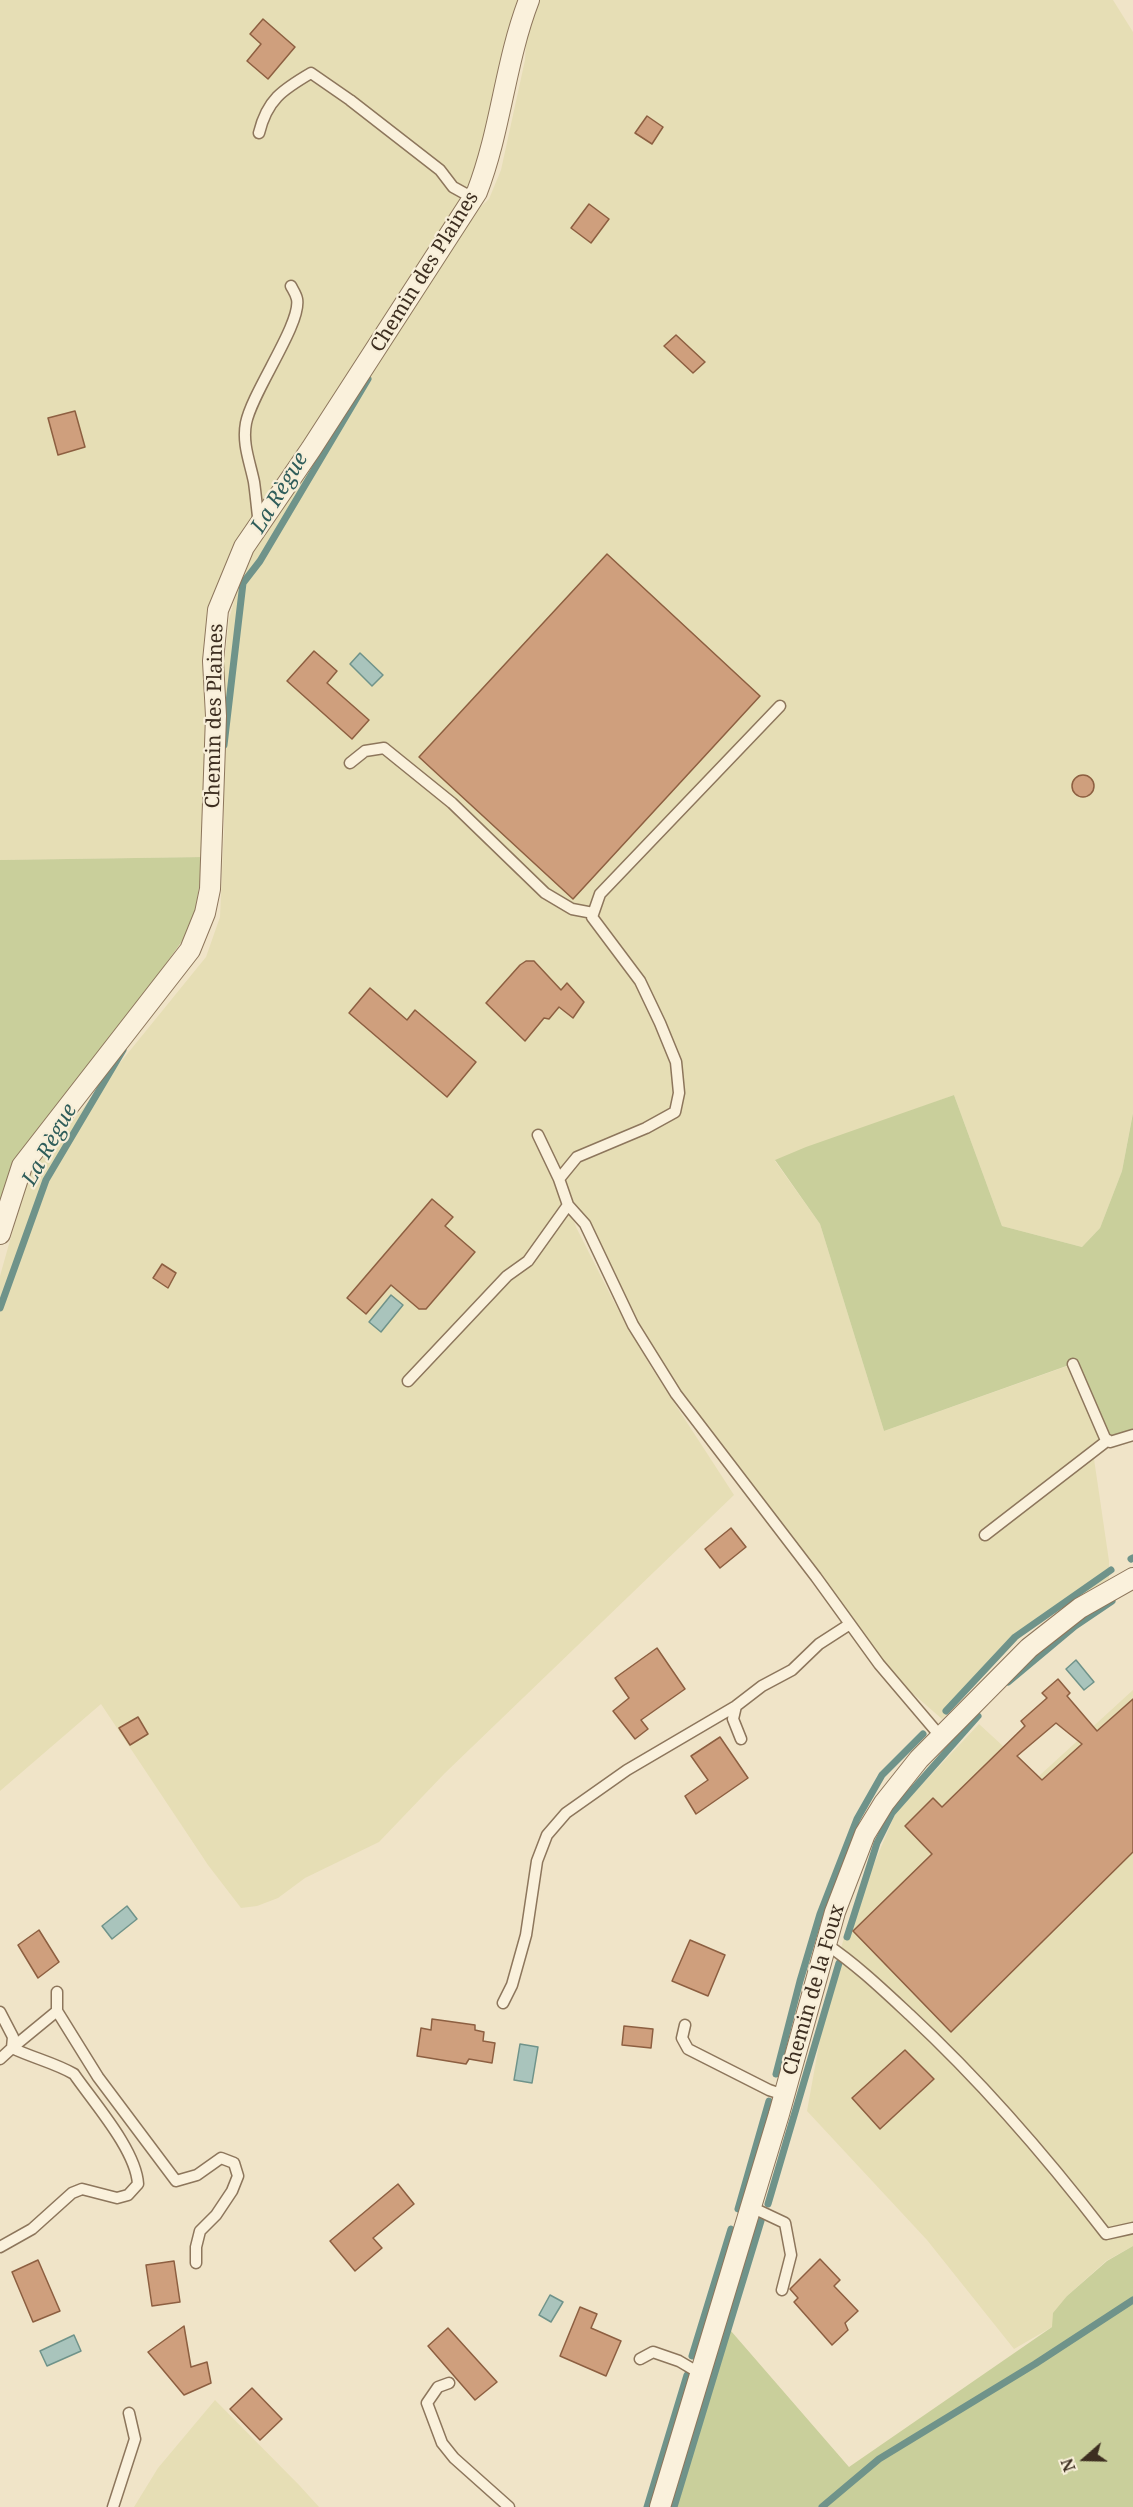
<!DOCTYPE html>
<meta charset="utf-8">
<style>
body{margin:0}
#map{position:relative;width:1133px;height:2507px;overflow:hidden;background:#f0e4c8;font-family:"Noto Serif",serif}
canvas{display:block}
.north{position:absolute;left:1055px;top:2429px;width:60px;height:60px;-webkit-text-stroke:4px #f7eed8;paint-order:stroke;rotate:250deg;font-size:16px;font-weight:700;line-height:24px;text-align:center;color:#3d2e20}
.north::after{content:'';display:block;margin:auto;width:21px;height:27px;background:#3d2e20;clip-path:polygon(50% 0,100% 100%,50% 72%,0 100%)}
</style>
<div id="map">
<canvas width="1133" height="2507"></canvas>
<div class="north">N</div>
</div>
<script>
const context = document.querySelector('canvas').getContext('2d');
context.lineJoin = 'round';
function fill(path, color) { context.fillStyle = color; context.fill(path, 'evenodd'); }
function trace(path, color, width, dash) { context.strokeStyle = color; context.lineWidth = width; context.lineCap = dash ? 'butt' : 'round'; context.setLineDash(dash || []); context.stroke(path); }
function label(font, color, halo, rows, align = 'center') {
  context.font = font + ' "Noto Serif",serif'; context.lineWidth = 4.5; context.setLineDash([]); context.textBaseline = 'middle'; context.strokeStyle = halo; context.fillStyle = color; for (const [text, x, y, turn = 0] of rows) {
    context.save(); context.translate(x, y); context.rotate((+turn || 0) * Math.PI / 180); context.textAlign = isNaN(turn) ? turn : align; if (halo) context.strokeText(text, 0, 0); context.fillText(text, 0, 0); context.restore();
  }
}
const farmland = new Path2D(`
 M0,0h520l-16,44 -27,138 -256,408 -15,39 -2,228 -204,3z
 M537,0h576l20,32v1080l-11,59 -22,57 -18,19 -80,-21 -48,-131 -179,66 45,63 64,207 189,-67 35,76 -15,12 16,109v18l-82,51 -85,89 -63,-55 -203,-270 -133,-247 34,82 36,71 38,67 83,128 -289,278 -66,69 -74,36 -27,20 -21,8 -16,2 -33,-43 -107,-161 -101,87v-515l28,-100 178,-219 14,-40 4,-88v-163l5,-47 15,-52 41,-70 189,-284 15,-14 12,-29 24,-110 2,-34z
 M1133,1690v556l-27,15 -39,35 -15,31 -38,22 -87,-109 -120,-129 23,-127 18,-59 48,-113 83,-88 112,103 -52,-51z
 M215,2400l85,86 19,21h-185l24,-39z`);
const green = new Path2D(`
 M204,857l-10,61 -9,19 -46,64 -139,212v-353z
 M954,1095l48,131 80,21 18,-19 22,-57 11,-58v322l-23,7 -38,-78 -188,67 -64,-207 -45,-64 31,-13z
 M1133,2246v261h-460l54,-177 4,1 118,136 203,-140 1,-14 14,-17 40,-35z`);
const water = new Path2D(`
 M360,653l23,22 -11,11 -22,-22z
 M391,1295l12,10 -22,27 -12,-10z
 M1076,1660l18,22 -10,8 -18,-21z
 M127,1906l10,13 -25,20 -10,-13z
 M520,2044l18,3 -6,36 -18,-3z
 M550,2295l13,7 -12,20 -12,-7z
 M74,2335l7,16 -34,15 -7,-15z`);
const stream = new Path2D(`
 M224,745l19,-162 17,-22 108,-182
 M0,1308l46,-128 77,-130
 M1131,1559l2,-1
 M1008,1682l67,-56 37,-25
 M946,1711l69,-74 96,-67
 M847,1937l30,-94 15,-30 86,-97
 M776,2074l24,-93 20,-67 37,-95 25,-44 41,-41
 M768,2204l71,-241
 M738,2209l31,-108
 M692,2356l39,-127
 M647,2507l40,-132
 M674,2507l87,-286
 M822,2507l57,-48 156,-95 98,-64`);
const building = new Path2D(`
 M263,19l32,28 -27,32 -21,-18 14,-17 -11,-10z
 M647,116l16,11 -11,17 -17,-11z
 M589,204l20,15 -18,24 -20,-15z
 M676,335l29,27 -12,11 -29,-27z
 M75,411l10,36 -27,8 -10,-37z
 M607,554l153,142 -187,203 -154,-142z
 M314,651l23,20 -10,12 42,37 -17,19 -65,-58z
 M1072 786a11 11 0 1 1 22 0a11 11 0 1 1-22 0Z
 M526,961h8l27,29 6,-7 17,19 -11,16 -14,-11 -10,12 -5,-1 -19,23 -39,-38 34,-38z
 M370,988l37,32 8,-10 61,52 -29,35 -98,-84z
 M432,1199l21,18 -8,9 30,26 -49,57h-7l-28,-24 -25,29 -19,-16z
 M162,1264l14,9 -8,15 -15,-10z
 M731,1528l15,19 -26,21 -15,-19z
 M657,1648l28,41 -44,31 7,9 -13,10 -22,-28 16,-13 -14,-20z
 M1058,1679l12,14 -3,3 30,35 36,-32v153l-182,180 -98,-101 79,-77 -27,-28 28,-28 9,9 83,-81 -4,-5 26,-23 -5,-5zM1056,1723l26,21 -40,36 -25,-24z
 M138,1717l10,17 -18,11 -11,-17z
 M720,1737l28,41 -52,36 -11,-18 23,-16 -17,-24z
 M39,1930l20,32 -21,16 -20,-33z
 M690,1940l35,15 -17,41 -36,-15z
 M432,2019l43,6v5l9,2 -1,9 12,2 -3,20 -23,-4 -3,5 -49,-8 4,-28 10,2z
 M624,2026l29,3 -2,19 -29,-3z
 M905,2050l29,29 -54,50 -28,-31z
 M398,2184l16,20 -41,34 9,10 -27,23 -25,-30z
 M820,2259l20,21 -6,6 24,25 -13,12 3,7 -16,15 -38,-43 4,-4 -8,-9z
 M38,2260l22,51 -27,11 -21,-50z
 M174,2261l6,41 -28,4 -6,-41z
 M580,2307l17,7 -6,14 30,13 -15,35 -46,-20z
 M184,2326l7,41 16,-5 4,21 -27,12 -36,-43z
 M448,2328l49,54 -22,18 -47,-54z
 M252,2388l30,31 -22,21 -30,-31z`);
const lane = new Path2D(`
 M259,133c8,-33 23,-43 52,-60l39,27 90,70 13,17 20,11
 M259,524c-2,-14 -3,-28 -5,-42 -4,-20 -12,-38 -8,-59 6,-31 56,-100 51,-124 -1,-5 -4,-9 -6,-13
 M350,763l15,-12 19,-3 68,55 93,90 27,16 21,4
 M538,1135l21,44 9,26 17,19 48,101 43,69 140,183 63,87 62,73
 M559,1179l18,-22 69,-29 29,-16 4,-19 -3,-31 -16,-39 -20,-42 -48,-64 8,-23 180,-188
 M1073,1364l32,74 5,4 23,-7
 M408,1381l99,-105 21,-15 40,-56
 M985,1535l123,-95
 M741,1739l-8,-20 3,-13 26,-20 30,-16 27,-26 31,-20
 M826,1944c31,21 57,46 84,71 72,67 136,141 196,219l27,-6
 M503,2003l9,-18 14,-50 11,-74 10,-26 19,-22 61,-43 109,-64
 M57,2011l41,66 78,104 21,-6 24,-17 13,5 4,13 -6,15 -16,24 -16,16 -4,16v16
 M0,2012l13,25 -1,11 -12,11
 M685,2025l-3,13 6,11 81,41 15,5
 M751,2207l34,16 6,32 -9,35
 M0,2247l32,-18 40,-36 10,-4 35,9 11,-3 10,-11c-2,-34 -44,-81 -64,-110 -19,-11 -41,-16 -62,-26l45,-37v-19
 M640,2359l13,-7 26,9 22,13
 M449,2383l-11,4 -11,16 15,40 12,15 55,49
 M113,2507l22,-68 -6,-26`);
const street = new Path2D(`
 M0,1234l22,-68 168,-216 15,-37 5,-24 6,-173 -3,-55 5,-51 26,-63 67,-98 166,-257c24,-62 28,-130 52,-192
 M660,2507l119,-393 56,-202 30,-78 19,-31 35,-44 110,-111 51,-40 53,-30`);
const streetNames = [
 ["Chemin des Plaines",425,272,-58],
 ["Chemin des Plaines",215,716,-89],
 ["Chemin de la Foux",814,1990,-74]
];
const waterNames = [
 ["La Règue",280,493,-59],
 ["La Règue",50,1145,-61]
];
fill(farmland, '#e6deb5');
fill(green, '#c9cf9b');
fill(water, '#a9c4bc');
trace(water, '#6f938a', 1.5);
trace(stream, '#6f938a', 7);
fill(building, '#cf9f7d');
trace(building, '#8d5f41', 1.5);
trace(lane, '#8d765c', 13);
trace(street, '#8d765c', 22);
trace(lane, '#faf1dc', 10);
trace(street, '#faf1dc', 20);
label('20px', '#3d2e20', '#f7eed8', streetNames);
label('italic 21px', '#2f5d5a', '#f7eed8', waterNames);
</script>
